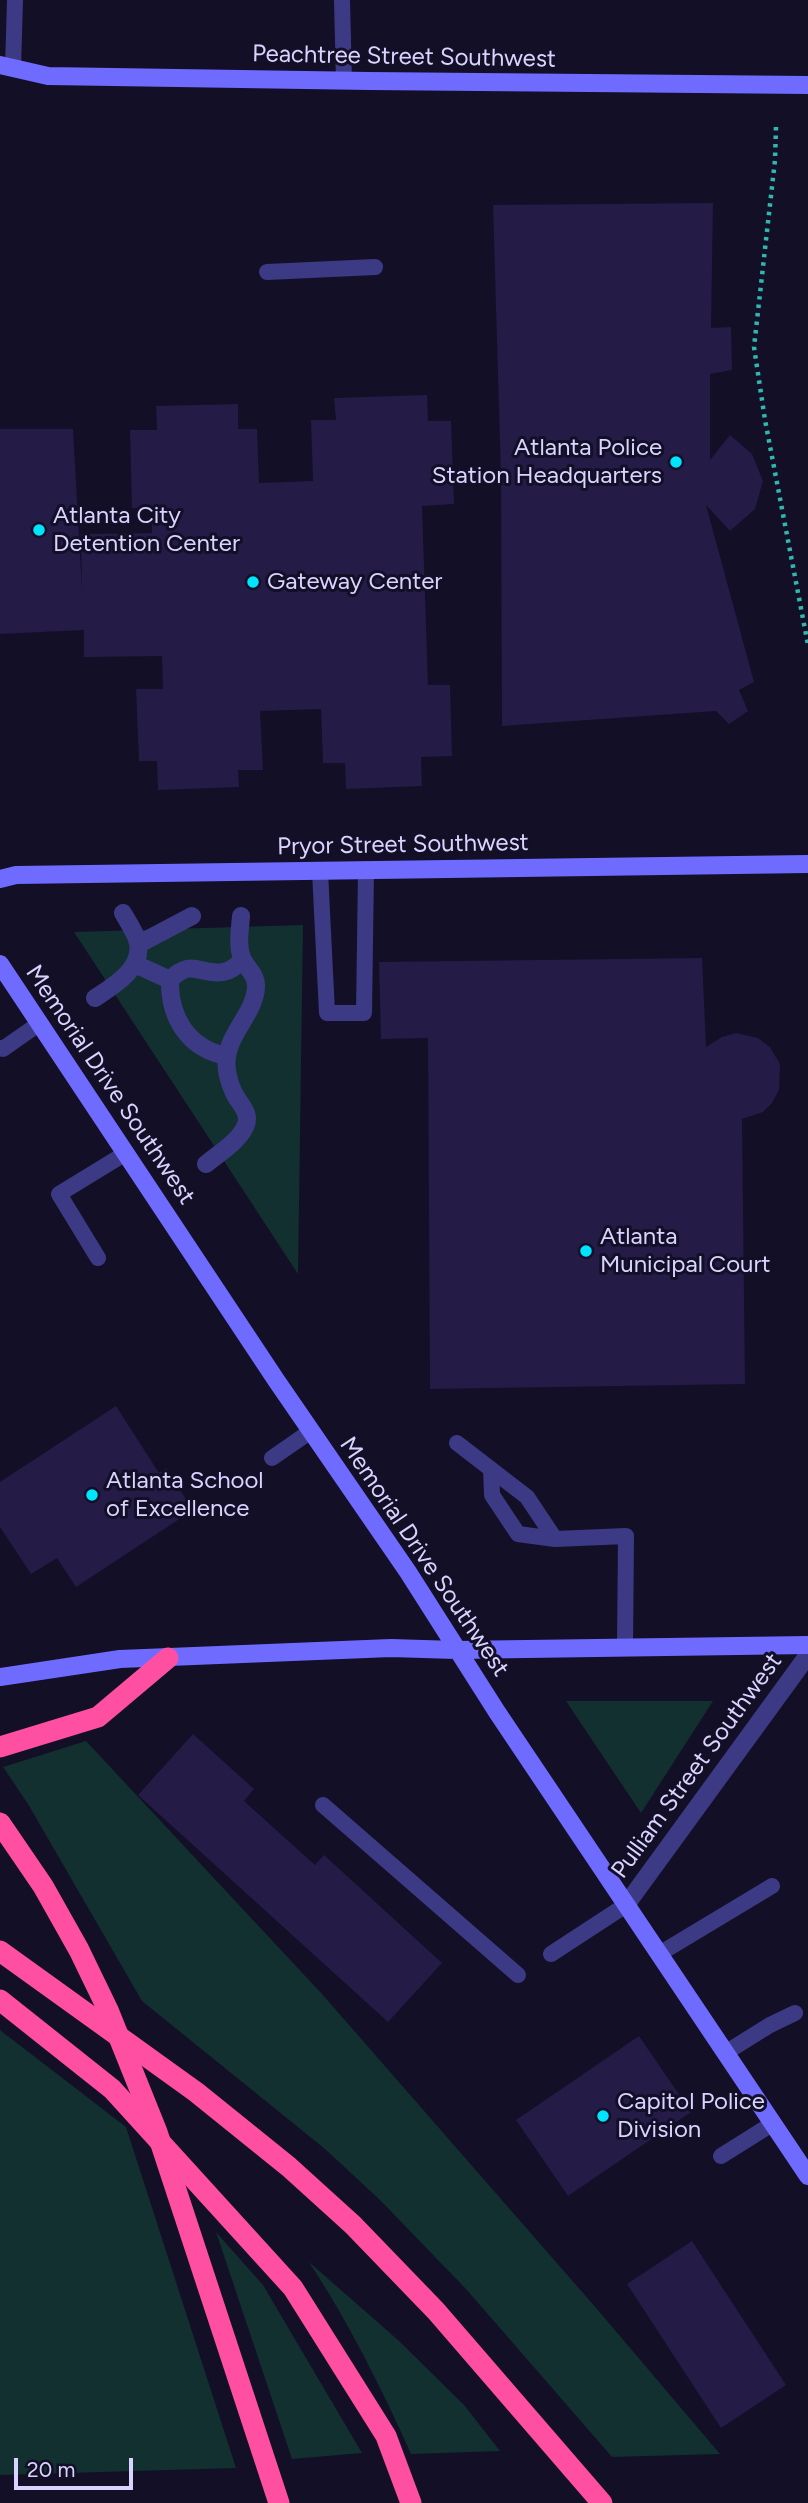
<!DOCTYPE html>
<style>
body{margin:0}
#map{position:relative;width:808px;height:2503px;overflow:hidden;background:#130f26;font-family:Figtree,sans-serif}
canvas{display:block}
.scale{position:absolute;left:14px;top:2458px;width:119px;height:32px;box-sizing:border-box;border:4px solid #d9d4ff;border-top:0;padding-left:9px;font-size:21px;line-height:24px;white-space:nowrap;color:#d9d4ff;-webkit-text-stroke:5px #130f26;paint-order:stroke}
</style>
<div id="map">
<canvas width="808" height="2503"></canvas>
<div class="scale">20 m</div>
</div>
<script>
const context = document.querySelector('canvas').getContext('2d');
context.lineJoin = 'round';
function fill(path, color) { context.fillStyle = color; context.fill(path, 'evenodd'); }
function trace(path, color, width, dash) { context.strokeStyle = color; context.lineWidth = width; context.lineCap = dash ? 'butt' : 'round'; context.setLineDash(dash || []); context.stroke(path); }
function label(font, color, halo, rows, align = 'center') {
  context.font = font + ' Figtree,sans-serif'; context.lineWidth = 6; context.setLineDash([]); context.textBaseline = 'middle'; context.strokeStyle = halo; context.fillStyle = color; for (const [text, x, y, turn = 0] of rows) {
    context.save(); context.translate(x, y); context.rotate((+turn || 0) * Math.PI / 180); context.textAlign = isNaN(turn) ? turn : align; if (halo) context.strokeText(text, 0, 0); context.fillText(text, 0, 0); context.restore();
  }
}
const green = new Path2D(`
 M303,925l-5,349 -224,-342z
 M566,1701h147l-72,112z
 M86,1741l236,253 275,315 123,145 -108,3 -146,-168 -86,-89 -55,-51 -183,-148 -114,-197 -25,-37z
 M0,2030l126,97 110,341 -236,7z
 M216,2232l47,53 99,168 -70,6z
 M309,2262l89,78 66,65 36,46 -89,3c-30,-67 -62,-131 -102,-192z`);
const building = new Path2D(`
 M713,203l-2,125 20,-1 1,43 -22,4v86l20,-25 22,19 11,27 -8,28 -25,22 -24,-26 48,177 -15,8 9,21 -19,13 -13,-13 -214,15 -1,-250 -8,-271z
 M427,395l1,26h23l3,83 -32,2 6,179h22l2,71 -31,1 1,29 -76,3 -1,-26h-22l-2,-54 -61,2 3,59h-25l1,17 -81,3 -1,-29h-18l-3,-72h27l-1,-33 -78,1v-27l-84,4v-205h73l9,162 -1,-57 71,-1v-25h-20l-2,-78h27l-1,-24 82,-2v25h19l2,54 54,-2 -2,-61h25l-2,-22z
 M702,958l4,89 16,-10 14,-4 22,5 12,9 10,17 -1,26 -7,13 -9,9 -21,7 3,265 -315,5 -2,-351 -47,1 -2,-77z
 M116,1406l43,67 7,-5 27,42 -117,77 -19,-29 -26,16 -31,-47v-45z
 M193,1734l61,55 -10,12 71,64 9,-10 118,108 -54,59 -250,-227z
 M639,2036l52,76 -123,84 -52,-76z
 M692,2241l94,144 -65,43 -94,-144z`);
const path = new Path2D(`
 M776,127l-1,33 -21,187 11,73 43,225`);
const lane = new Path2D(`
 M342,0l2,81
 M13,68l2,-68
 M267,272l108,-5
 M320,871l7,142h37l2,-142
 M0,1048l3,1 37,-26
 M98,1258l-39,-64 67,-41
 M457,1443l70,54 28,42
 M272,1458l39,-27
 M491,1469l1,26 26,39 37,5 71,-3 -1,112
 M323,1805l195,170
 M551,1954l75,-49
 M659,1954l113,-68
 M725,2053l45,-28 25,-12
 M721,2156l51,-32`);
const street = new Path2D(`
 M139,944l53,-28
 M135,964l35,16
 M95,998c18,-12 48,-29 43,-55 -2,-10 -10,-21 -15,-30
 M227,1056c-39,-7 -58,-39 -57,-76 22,-23 30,-4 53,-8 8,-1 14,-7 20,-12
 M206,1164c12,-10 32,-22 39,-37 7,-14 -6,-23 -11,-34 -5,-10 -9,-25 -7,-36 3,-25 28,-45 29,-70 1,-12 -9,-18 -14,-29 -5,-13 -2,-28 -1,-42
 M626,1905l182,-250`);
const secondary = new Path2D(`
 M0,65l48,11 321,5 439,4
 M0,879l16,-4 792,-11
 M0,964l276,416 132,192 89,140 311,464
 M0,1677l120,-18 271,-11 65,2 352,-5`);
const highway = new Path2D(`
 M0,1747l98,-30 70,-59
 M0,1951l196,141 93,75 64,58 83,86 166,192
 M0,2000l112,89 181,199 93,148 25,67`);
const highwayBridge = new Path2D(`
 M0,1823l43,63 36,64 29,60 49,122 122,371`);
const markers = [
 [676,462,7,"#00e5ff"],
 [39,530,7,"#00e5ff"],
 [253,582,7,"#00e5ff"],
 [586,1251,7,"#00e5ff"],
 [92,1495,7,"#00e5ff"],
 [603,2116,7,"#00e5ff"]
];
const streetNames = [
 ["Peachtree Street Southwest",404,57,1],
 ["Pryor Street Southwest",403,845,-1],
 ["Memorial Drive Southwest",110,1085,56],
 ["Memorial Drive Southwest",424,1557,56],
 ["Pulliam Street Southwest",697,1766,-54]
];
const poiNames = [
 ["Atlanta Police",662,448,"right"],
 ["Station Headquarters",662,476,"right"],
 ["Atlanta City",53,516],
 ["Detention Center",53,544],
 ["Gateway Center",267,582],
 ["Atlanta",600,1237],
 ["Municipal Court",600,1265],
 ["Atlanta School",106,1481],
 ["of Excellence",106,1509],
 ["Capitol Police",617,2102],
 ["Division",617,2130]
];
fill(green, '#12302f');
fill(building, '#241b47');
trace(path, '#2fb8b0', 4.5, [3.5, 5]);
trace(lane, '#3d3a85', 16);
trace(street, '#3d3a85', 18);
trace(secondary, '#6f6bff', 18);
trace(highway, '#ff4fa3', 21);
trace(highwayBridge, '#ff4fa3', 21);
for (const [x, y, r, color] of markers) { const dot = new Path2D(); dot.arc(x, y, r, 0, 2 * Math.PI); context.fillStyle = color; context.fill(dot); trace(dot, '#130f26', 2.5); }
label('24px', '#d9d4ff', '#130f26', streetNames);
label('24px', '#d9d4ff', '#130f26', poiNames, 'left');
</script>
